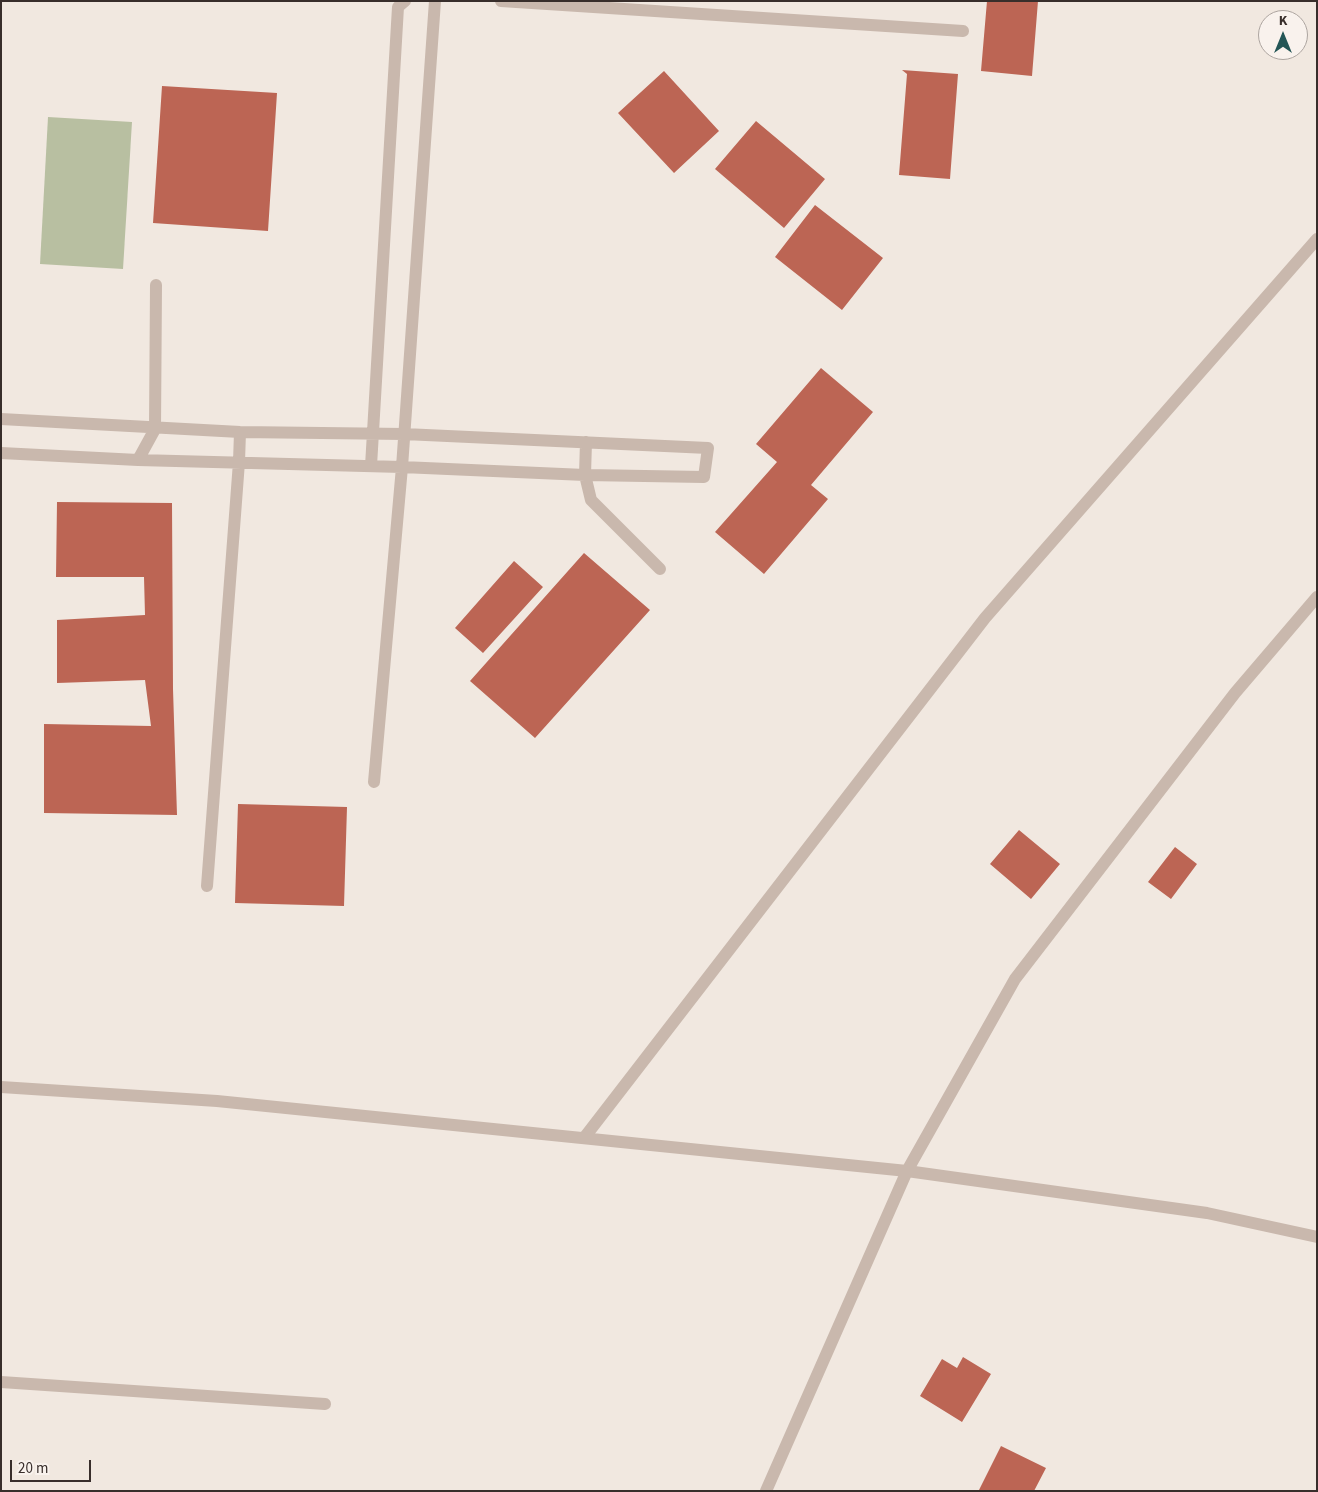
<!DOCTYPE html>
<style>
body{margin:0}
#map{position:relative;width:1318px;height:1492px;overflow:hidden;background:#f1e8e0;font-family:"Source Sans 3",sans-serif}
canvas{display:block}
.frame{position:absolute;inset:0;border:2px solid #382e2b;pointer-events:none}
.north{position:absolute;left:1258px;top:10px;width:50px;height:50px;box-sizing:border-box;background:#f9f2ed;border:1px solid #aca49f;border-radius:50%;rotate:0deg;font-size:14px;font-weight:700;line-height:20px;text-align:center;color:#382e2b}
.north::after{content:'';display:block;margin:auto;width:18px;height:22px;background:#245656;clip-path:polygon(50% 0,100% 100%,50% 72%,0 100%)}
.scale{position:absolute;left:10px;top:1460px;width:81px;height:22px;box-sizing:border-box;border:2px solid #382e2b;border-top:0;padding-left:6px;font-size:15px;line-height:18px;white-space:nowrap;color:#382e2b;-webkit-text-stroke:4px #f9f2ed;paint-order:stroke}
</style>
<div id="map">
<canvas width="1318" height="1492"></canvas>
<div class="frame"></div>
<div class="north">K</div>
<div class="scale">20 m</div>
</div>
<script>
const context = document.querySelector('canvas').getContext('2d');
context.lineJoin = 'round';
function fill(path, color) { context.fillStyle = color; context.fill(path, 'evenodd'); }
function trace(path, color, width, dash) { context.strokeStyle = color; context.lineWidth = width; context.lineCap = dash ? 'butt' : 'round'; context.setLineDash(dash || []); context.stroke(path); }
const green = new Path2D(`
 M48,117l84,5 -9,147 -83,-5z`);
const building = new Path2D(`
 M987,1h51l-6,75 -51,-5z
 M902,70l56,4 -8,105 -51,-4 8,-101z
 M664,71l55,60 -45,42 -56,-60z
 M162,86l115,7 -9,138 -115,-8z
 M756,121l69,58 -41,49 -69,-59z
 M815,205l68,53 -41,52 -67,-53z
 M821,368l52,44 -62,73 17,14 -64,75 -49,-42 62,-70 -21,-18z
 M57,502l115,1 1,186 4,126 -133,-2v-89l107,2 -6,-46 -88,3v-63l88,-5 -1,-38h-88z
 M584,553l66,57 -115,128 -65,-57z
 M514,561l29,26 -60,66 -28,-25z
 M238,804l109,3 -3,99 -109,-3z
 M1019,830l41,34 -29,35 -41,-35z
 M1175,847l22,17 -26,35 -23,-17z
 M963,1357l28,17 -29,48 -42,-26 22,-37 15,9z
 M1001,1446l45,22 -12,23 -55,-1z`);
const street = new Path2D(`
 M501,1l462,30
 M1,419l239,13 164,2 304,14 -4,29 -119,-2 -183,-8 -264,-7 -137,-7
 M586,442l-1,33 6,25 69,69
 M138,460l17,-31 1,-144
 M371,466l27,-459 7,-6
 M374,782l28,-315 33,-466
 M207,886l32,-424 1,-30
 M1,1087l216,14 690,70 300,42 110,24
 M584,1138l401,-520 332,-379
 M1,1382l324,22
 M766,1491l141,-320 108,-192 220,-286 82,-96`);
fill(green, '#b8bfa1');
fill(building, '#bc6554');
trace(street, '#c9b8ad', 12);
</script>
